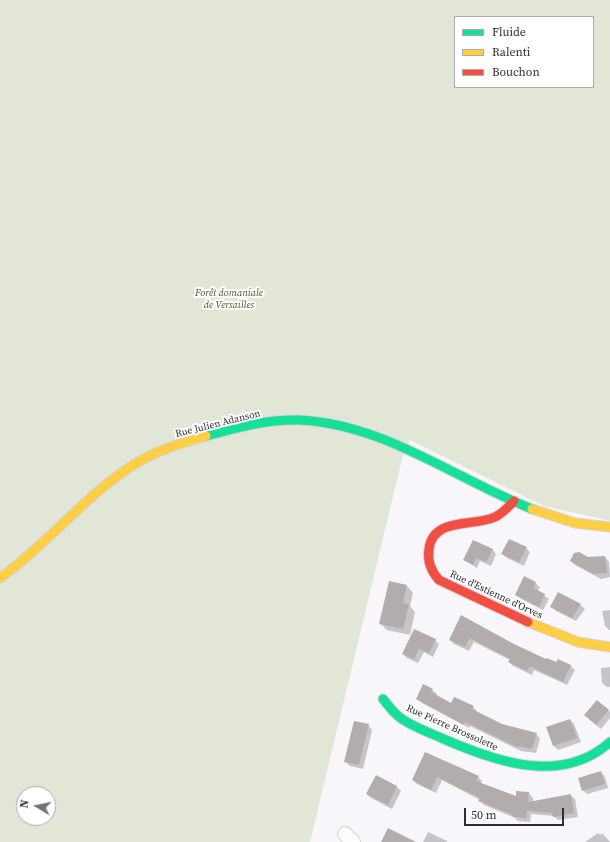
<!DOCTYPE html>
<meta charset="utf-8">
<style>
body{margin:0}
#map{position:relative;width:610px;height:842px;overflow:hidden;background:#f8f5fb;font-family:"Source Serif 4",serif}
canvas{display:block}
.legend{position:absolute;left:454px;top:16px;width:140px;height:72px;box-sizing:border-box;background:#fff;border:1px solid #acabad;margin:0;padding:5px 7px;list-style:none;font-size:12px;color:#2f2c32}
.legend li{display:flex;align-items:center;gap:8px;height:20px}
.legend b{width:20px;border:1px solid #acabad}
.north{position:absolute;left:16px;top:786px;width:40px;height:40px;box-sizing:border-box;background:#fff;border:1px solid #acabad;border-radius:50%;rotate:280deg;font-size:11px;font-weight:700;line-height:16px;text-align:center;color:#2f2c32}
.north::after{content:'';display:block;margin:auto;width:14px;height:18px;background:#757278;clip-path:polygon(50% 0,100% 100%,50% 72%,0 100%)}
.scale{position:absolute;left:464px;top:808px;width:100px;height:18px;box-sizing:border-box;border:2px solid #2f2c32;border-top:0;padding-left:5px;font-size:12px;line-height:14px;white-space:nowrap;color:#2f2c32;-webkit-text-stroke:3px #fff;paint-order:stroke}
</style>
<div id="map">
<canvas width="610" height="842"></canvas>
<ul class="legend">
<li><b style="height:5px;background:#16e098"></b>Fluide</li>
<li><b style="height:5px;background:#ffcf43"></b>Ralenti</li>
<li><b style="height:5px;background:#f24e42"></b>Bouchon</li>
</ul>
<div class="north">N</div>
<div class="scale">50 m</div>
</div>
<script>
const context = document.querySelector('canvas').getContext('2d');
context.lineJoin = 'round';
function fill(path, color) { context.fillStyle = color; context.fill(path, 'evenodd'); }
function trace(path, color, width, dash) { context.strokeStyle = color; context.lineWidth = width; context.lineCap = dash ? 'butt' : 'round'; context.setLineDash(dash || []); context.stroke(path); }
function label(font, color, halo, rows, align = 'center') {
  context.font = font + ' "Source Serif 4",serif'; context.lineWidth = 4; context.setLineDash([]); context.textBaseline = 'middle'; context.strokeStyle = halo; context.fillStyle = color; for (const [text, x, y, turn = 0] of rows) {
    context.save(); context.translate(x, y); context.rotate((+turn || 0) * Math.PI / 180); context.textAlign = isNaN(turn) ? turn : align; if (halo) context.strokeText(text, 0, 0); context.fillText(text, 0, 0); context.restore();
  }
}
const green = new Path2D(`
 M0,0h610v521l-66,-15 -134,-66 -8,19 -92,383h-310zM455,17h138v70h-138zM24,794h24v24h-24z`);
const shadow = new Path2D(`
 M526,548l4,4 -6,14 -17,-8 -4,-4z
 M492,549l4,5 -5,12 -11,-5 -3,7 -12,-8z
 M605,557l4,5 1,15 -9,2 -26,-14 -4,-4z
 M535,583l5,4 -2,4 11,8 -6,11 -22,-11 -5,-4z
 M407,586l6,7 -3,13 5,6 -5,23 -23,-5 -7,-7z
 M580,605l5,4 -9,12 -20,-10 -4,-4z
 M610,610v20h-1l-4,-4 -3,-15z
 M462,616l51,29 33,16 11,2 1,-3 13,6 4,4 -8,15 -33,-15 -2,5 -19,-9 -4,-4 1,-2 -36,-18 -5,9 -15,-7 -4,-5z
 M435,640l4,4 -6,13 -9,-5 -6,11 -11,-5 -4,-4z
 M610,667v20h-3l-5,-4 -1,-15z
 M432,690l5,4 -1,2 16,8 21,3 4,4 -1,2 26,12 34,9 4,5 -4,14 -15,-2 -51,-25 -1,2 -47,-25 -5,-4z
 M597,701l13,11v6l-9,11 -12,-10z
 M570,720l4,4 7,18 -23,8 -4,-4 -6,-18z
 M368,725l4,5 -9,39 -13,-3 -4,-4z
 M426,754l52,23 4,4 -1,3 35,14 13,-5 4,5v4l37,-7 5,4 3,18 -20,3 -4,-4 -23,-2 -1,8 -12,-1 -3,-3 -31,-13 -4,-5 -38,-20 -6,13 -19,-9 -4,-4z
 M601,772l4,5 3,11 -21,6 -4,-4z
 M376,777l21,10 4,4 -9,18 -21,-11 -4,-4z
 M428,832l19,9v1h-24z
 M598,833l2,2 2,-2 8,9h-25z`);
const building = new Path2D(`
 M509,539l18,8 -8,15 -18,-8z
 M473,540l20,9 -7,13 -10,-4 -3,7 -10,-5z
 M579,552l9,5 17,-1 2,17 -14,1 -23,-13 4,-8z
 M524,576l12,6 -3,6 12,6 -6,13 -24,-12z
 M389,581l18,4 -4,18 6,1 -6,25 -24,-5z
 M558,592l23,12 -9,14 -22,-11z
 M461,615l53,29 32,15 1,-1 9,4 2,-3 13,6 -8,17 -33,-16 -3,5 -19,-9 2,-3 -40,-21 -5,9 -16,-7z
 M414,629l22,10 -7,14 -10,-4 -5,10 -12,-5z
 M423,684l10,5 -2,3 20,11 3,-6 20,9 -2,3 30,15 35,9 -5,16 -15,-3v1l-52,-25 -1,3 -48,-26z
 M597,700l12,10 -13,15 -12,-10z
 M570,719l7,19 -24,8 -7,-19z
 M354,721l15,3 -10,41 -15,-3z
 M425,752l54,24 -3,5 40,15v-5l13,1 -1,10 43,-8 3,19 -21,4 -1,-4 -25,-2 -1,7 -13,-1v-2l-35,-14 2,-3 -43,-21 -6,13 -19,-10z
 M601,771l4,13 -23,7 -4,-13z
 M376,775l21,11 -9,19 -22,-11z
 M388,828l28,14h-35z`);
const street = new Path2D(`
 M345,834l8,8`);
const fast = new Path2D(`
 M206,436c30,-8 61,-17 92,-16 85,3 157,59 234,89
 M383,699c6,7 11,15 19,20 13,9 29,14 44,21 51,22 116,45 164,2`);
const slow = new Path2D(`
 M532,509l43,14 35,4
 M0,578c48,-34 85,-83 135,-114 22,-14 46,-21 71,-28
 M528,622l50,20 32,5`);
const jam = new Path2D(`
 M514,501c-6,6 -11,12 -19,16 -22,10 -62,0 -66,32 -2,12 2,22 10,31l89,42`);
const parkNames = [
 ["Forêt domaniale",229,293],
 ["de Versailles",229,305]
];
const streetNames = [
 ["Rue Julien Adanson",218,424,-14],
 ["Rue d'Estienne d'Orves",496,595,25],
 ["Rue Pierre Brossolette",452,728,24]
];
fill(green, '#e1e6d7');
fill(shadow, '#0003');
fill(building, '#b3acac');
trace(street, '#d4d1d7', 16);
trace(fast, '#d4d1d7', 11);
trace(slow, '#d4d1d7', 11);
trace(jam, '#d4d1d7', 11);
trace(street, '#fefefe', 14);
trace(fast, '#16e098', 9);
trace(slow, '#ffcf43', 9);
trace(jam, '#f24e42', 9);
label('italic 10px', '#4e5d2b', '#fff', parkNames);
label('10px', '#2f2c32', '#fff', streetNames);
</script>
